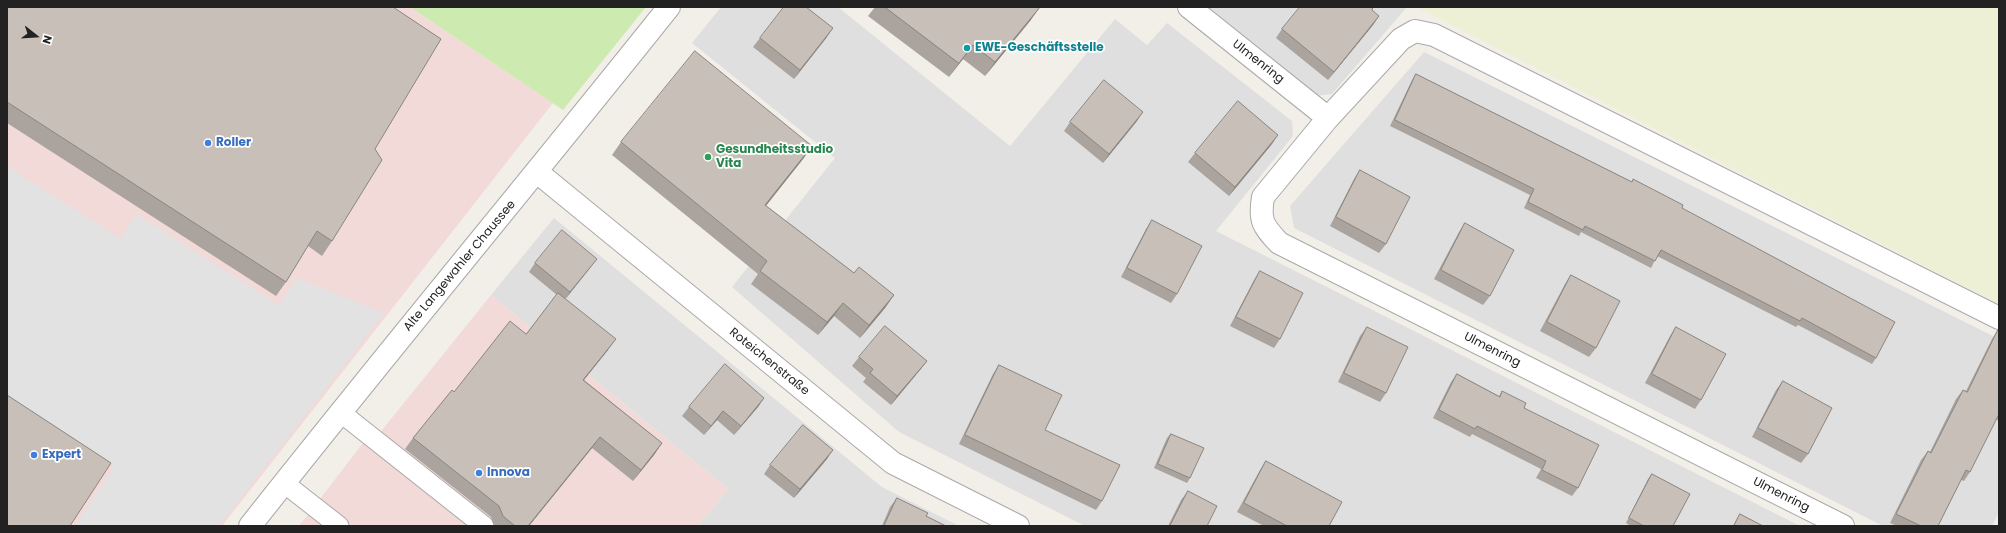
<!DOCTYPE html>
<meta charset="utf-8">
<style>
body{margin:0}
#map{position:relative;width:2006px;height:533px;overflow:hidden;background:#f2efe9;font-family:Poppins,sans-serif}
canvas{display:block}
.frame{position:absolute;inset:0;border:8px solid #222;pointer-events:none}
.north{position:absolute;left:16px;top:16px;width:40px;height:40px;-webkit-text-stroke:3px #fff;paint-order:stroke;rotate:107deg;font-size:11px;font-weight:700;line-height:16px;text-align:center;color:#222}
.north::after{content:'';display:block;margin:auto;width:14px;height:18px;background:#222;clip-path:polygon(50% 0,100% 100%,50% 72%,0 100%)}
</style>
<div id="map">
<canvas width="2006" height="533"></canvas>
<div class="frame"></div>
<div class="north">N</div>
</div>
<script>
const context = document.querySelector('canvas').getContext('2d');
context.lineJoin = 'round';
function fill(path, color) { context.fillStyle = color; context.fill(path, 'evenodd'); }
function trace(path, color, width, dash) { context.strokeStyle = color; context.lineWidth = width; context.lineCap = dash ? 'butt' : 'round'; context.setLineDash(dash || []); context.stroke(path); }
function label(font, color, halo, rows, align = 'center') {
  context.font = font + ' Poppins,sans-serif'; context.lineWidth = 3.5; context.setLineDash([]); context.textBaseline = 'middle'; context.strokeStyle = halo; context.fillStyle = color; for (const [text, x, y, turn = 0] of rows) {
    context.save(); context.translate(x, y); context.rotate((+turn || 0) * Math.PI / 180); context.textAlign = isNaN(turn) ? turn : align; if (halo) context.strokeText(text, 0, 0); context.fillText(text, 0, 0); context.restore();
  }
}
const residential = new Path2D(`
 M721,7h117l172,139 105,-127 32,26 20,-22 125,98 1,15 -77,95 584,295h-715l-186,-94 -167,-145 103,-129 -143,-115z
 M1206,7h201l-75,87 -18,2z
 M1424,52l575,287v173l-7,14h-109l-589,-298 -4,-22z
 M554,218l328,269 77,39h-261l30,-37 -237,-194z`);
const commercial = new Path2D(`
 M7,7h403l143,96 -331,423h-215z
 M491,295l237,194 -30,37h-399l64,-83 7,2z`);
const farmland = new Path2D(`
 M1416,7h583v297z`);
const grass = new Path2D(`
 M410,7h236l-83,103z`);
const parking = new Path2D(`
 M7,166l114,73 15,-25 143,91 18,-27 87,35 -165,213h-144l39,-59 -107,-71z`);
const service = new Path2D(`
 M340,412l144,114
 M284,483l55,43`);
const minor = new Path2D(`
 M1189,7l139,111
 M537,172l356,291 125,63
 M250,526c138,-175 280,-345 419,-519
 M1843,526l-564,-283c-16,-17 -20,-22 -16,-46l65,-79 73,-79 14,-8 19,4 565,283`);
const wall = new Path2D(`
 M7,7l368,142 -43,92 -10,15 -14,-10 -22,36 -10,14 -269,-173z
 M875,7h165l-10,14 -45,55 -22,-17 -14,18 -81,-61z
 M1379,16l-6,9 -45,55 -52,-42 6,-9z
 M827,37l-33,42 -41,-32 7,-9z
 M1416,74l216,108 1,-3 49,29 194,150 -4,6 -74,-39 -2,2 -139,-71 -6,12 -70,-36 -2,4 -55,-28 6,-13 -140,-69 22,-46z
 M1137,121l-34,42 -39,-32 6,-9z
 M621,142l191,4 -9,13 -37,47 88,67 40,22 -9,13 -25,30 -26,-22 -16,19 -67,-51 7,-10 -146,-119z
 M1272,144l-43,52 -41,-34 7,-9z
 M1360,170l26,74 -7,9 -49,-27 24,-47z
 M1152,220l25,74 -6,9 -50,-26 25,-48z
 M1465,223l25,73 -7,9 -49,-26 25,-47z
 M535,263l55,5 -25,31 43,51 -24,30 78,63 -8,12 -21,26 -41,-33 -63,78h-35l-3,-9 -86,-68 8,-11 41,-46 72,-58 31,-39 -28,-23z
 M1260,271l20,68 -6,9 -44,-22 24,-46z
 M1571,275l25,73 -7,9 -49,-26 25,-47z
 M1367,327l19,66 -6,9 -42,-20 22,-46z
 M1676,327l25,73 -6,9 -50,-26 25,-47z
 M1998,330h1v91l-3,-2 -26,53 -6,9 -3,-1 -23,46h-41l-7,-3 31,-63 7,-9 2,1 26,-53 7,-9 3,1 26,-52z
 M859,357l68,4 -7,9 -29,35 -28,-23 3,-4 -14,-12z
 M999,365l46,65 57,71 -6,9 -137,-66 34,-70z
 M1457,374l42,22 3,-5 22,17 54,80 -6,8 -36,-18 5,-9 -69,-35 -2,3 -37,-19 18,-36z
 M1783,381l25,73 -7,9 -49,-26 24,-47z
 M764,398l-6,9 -24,28 -17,-15 -13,15 -22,-19 7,-9z
 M1171,434l19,44 -3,5 -33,-15 13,-30z
 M827,459l-33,39 -30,-24 6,-9z
 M1266,461l63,65h-65l-27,-14 23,-42z
 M1652,474l21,52h-42l-5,-3 22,-44z
 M1188,491l19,35h-39l13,-26z
 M897,498l29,18 20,10h-64l8,-19z
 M1740,514l23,12h-30z`);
const shadedWall = new Path2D(`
 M1040,7l-10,14 -45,55 10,-14z
 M1379,16l-6,9 -45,55 6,-8z
 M833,28l-6,9 -33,42 6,-9z
 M973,45l-10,14 -14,18 10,-14z
 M1143,112l-6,9 -34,42 6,-9z
 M1278,135l-6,9 -43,52 6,-9z
 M812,146l-9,13 -47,59 9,-13z
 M597,259l-7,9 -26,33 6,-9z
 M894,295l-9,13 -25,30 9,-13z
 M843,303l-9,13 -16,19 9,-13z
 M616,339l-8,11 -33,41 8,-11z
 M927,361l-7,9 -29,35 6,-9z
 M764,398l-6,9 -24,28 7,-9z
 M723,411l-6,9 -13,15 7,-9z
 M600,437l-8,11 -63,78h-1z
 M662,443l-8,12 -21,26 8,-11z
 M833,450l-6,9 -33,39 6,-9z`);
const building = new Path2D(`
 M7,7h386l48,32 -66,110 7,11 -50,81 -15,-10 -31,51 -279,-180z
 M784,7h22l27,21 -33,42 -40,-32z
 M885,7h155l-45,55 -22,-17 -14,18z
 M1300,7h73l-1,3 7,6 -45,56 -52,-43z
 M695,51l117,95 -47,59 89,68 5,-6 35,28 -25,30 -26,-22 -16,19 -67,-51 7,-10 -146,-119z
 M1416,74l216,108 1,-3 50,26 -1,3 213,114 -19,36 -74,-40 -2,3 -139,-71 -6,11 -70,-35 -2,4 -55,-28 6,-13 -139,-69z
 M1104,80l39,32 -34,42 -39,-32z
 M1238,101l40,34 -43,52 -40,-34z
 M1360,170l50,27 -24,47 -50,-27z
 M1152,220l50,26 -25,48 -50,-26z
 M1465,223l49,27 -24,46 -49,-26z
 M562,230l35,29 -27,33 -35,-29z
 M1260,271l43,22 -23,46 -44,-22z
 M1571,275l49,26 -24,47 -49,-26z
 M558,293l58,46 -33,41 79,63 -21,27 -41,-33 -72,89h-13l-12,-10 -4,-10 -86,-68 39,-48 2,2 56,-71 16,13z
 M885,326l42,35 -30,35 -27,-23 3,-4 -14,-12z
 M1367,327l41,20 -22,46 -42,-20z
 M1676,327l50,27 -25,46 -49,-26z
 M1998,330h1v84l-29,58 -4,-2 -28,56h-17l-25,-12 32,-63 3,2 32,-63 4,2z
 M725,364l39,34 -23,28 -18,-15 -12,15 -22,-19z
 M999,365l63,30 -17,35 75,35 -18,36 -137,-66z
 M1457,374l43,23 2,-6 24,12 -2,5 75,37 -21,43 -36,-18 4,-9 -69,-35 -2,3 -36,-19z
 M1783,381l49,27 -24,46 -50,-26z
 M7,395l104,68 -41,63h-63z
 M803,425l30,25 -33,39 -30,-24z
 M1171,434l33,14 -14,30 -32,-14z
 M1266,461l76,41 -13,24h-42l-43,-23z
 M1652,474l38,20 -17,32h-29l-15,-8z
 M1188,491l29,15 -10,20h-37z
 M897,498l31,15 -2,3 20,10h-62z
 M1740,514l23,12h-29z`);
const markers = [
 [967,48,4,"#0f9aa8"],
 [208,143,4,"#3f7fe0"],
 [708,157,4,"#2e9e5b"],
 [34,455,4,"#3f7fe0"],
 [479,473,4,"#3f7fe0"]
];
const cultureNames = [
 ["EWE-Geschäftsstelle",975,48]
];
const streetNames = [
 ["Ulmenring",1258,62,38],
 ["Alte Langewahler Chaussee",460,266,-50],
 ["Ulmenring",1492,350,27],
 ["Roteichenstraße",769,362,39],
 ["Ulmenring",1781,495,27]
];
const shopNames = [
 ["Roller",216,143],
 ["Expert",42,455],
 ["Innova",487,473]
];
const leisureNames = [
 ["Gesundheitsstudio",716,150],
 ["Vita",716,164]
];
fill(residential, '#e0dfdf');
fill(commercial, '#f2dad9');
fill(farmland, '#eef0d5');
fill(grass, '#cdebb0');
fill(parking, '#e2e2e2');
trace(service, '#a9a9a9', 21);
trace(minor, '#a9a9a9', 24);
trace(service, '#fff', 19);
trace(minor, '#fff', 22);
fill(wall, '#aba49e');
fill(shadedWall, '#8b8681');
fill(building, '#c7bfb8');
trace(building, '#8b8681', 1);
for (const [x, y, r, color] of markers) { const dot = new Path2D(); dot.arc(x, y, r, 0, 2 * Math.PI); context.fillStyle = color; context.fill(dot); trace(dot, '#fff', 1.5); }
label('bold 12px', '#0d838f', '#fff', cultureNames, 'left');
label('12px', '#222', '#fff', streetNames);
label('bold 12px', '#366cbe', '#fff', shopNames, 'left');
label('bold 12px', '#27864d', '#fff', leisureNames, 'left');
</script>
